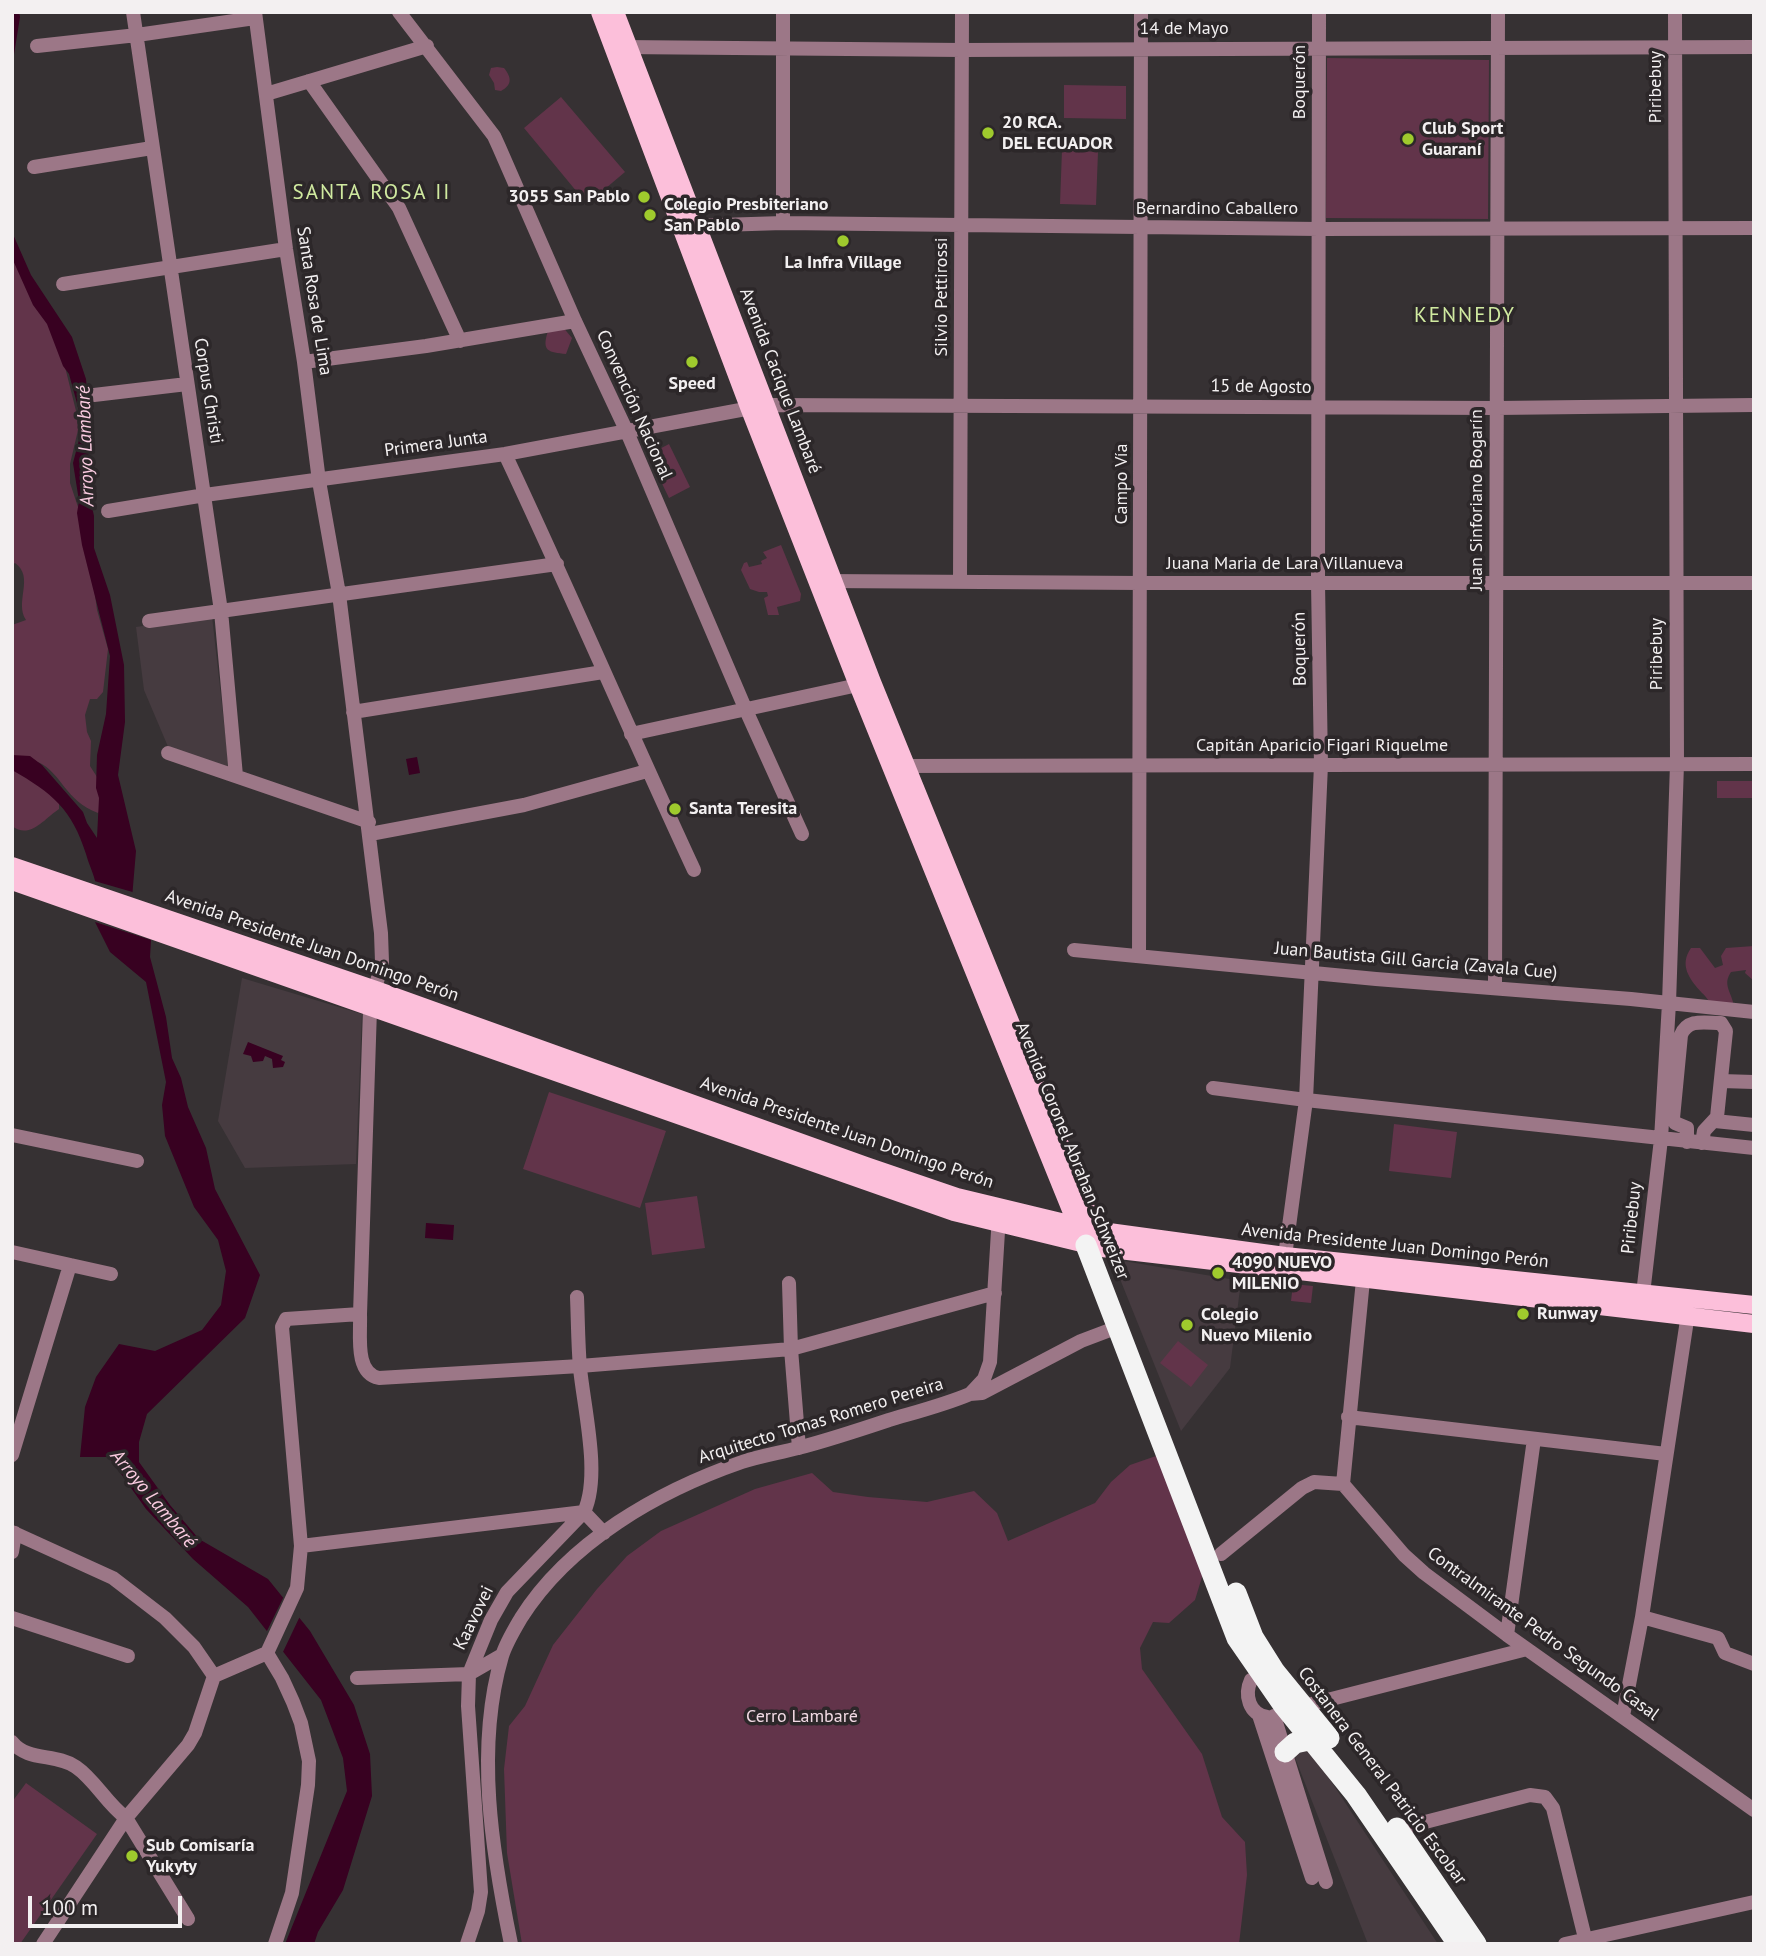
<!DOCTYPE html>
<meta charset="utf-8">
<style>
body{margin:0}
#map{position:relative;width:1766px;height:1956px;overflow:hidden;background:#363133;font-family:"PT Sans",sans-serif}
canvas{display:block}
.frame{position:absolute;inset:0;border:14px solid #f3f0f1;pointer-events:none}
.scale{position:absolute;left:28px;top:1896px;width:154px;height:32px;box-sizing:border-box;border:4px solid #f3f0f1;border-top:0;padding-left:9px;font-size:21px;line-height:24px;white-space:nowrap;color:#f3f0f1;-webkit-text-stroke:5px #2c2729;paint-order:stroke}
</style>
<div id="map">
<canvas width="1766" height="1956"></canvas>
<div class="frame"></div>
<div class="scale">100 m</div>
</div>
<script>
const context = document.querySelector('canvas').getContext('2d');
context.lineJoin = 'round';
function fill(path, color) { context.fillStyle = color; context.fill(path, 'evenodd'); }
function trace(path, color, width, dash) { context.strokeStyle = color; context.lineWidth = width; context.lineCap = dash ? 'butt' : 'round'; context.setLineDash(dash || []); context.stroke(path); }
function label(font, color, halo, rows, align = 'center') {
  context.font = font + ' "PT Sans",sans-serif'; context.lineWidth = 7; context.setLineDash([]); context.textBaseline = 'middle'; context.strokeStyle = halo; context.fillStyle = color; for (const [text, x, y, turn = 0] of rows) {
    context.save(); context.translate(x, y); context.rotate((+turn || 0) * Math.PI / 180); context.textAlign = isNaN(turn) ? turn : align; if (halo) context.strokeText(text, 0, 0); context.fillText(text, 0, 0); context.restore();
  }
}
const built = new Path2D(`
 M212,616l17,152 -60,-19 -25,-59 -8,-63z
 M242,978l120,36 -6,150 -111,4 -27,-47z
 M1112,1259l129,22 -11,87 -49,63z
 M1306,1743l132,201h-70l-76,-194z`);
const green = new Path2D(`
 M1327,58l162,2 -1,159 -162,-1z
 M497,67l7,1c8,10 8,17 -3,23l-6,-1 -1,-7 -5,-8 2,-7z
 M1064,85l62,1v33l-62,-1z
 M561,97l64,75 -38,32 -63,-76z
 M1062,150l36,2 -2,53 -36,-1z
 M12,251l35,69 18,47 11,44 2,19 -8,34v19l8,24 13,58 6,45 11,39 -5,43 -6,7h-7l-5,16 2,17 4,9 -1,25 14,22v18l-6,7c-33,-12 -36,-40 -60,-51l21,37v10c-14,9 -29,31 -47,17v-201l14,-5c-12,-18 9,-43 -11,-57l-3,2z
 M562,326l10,12 -6,16c-17,-2 -25,-2 -18,-23z
 M669,444l21,43 -21,11 -21,-43z
 M781,545l20,49 -1,7 -23,6 2,8h-11l-4,-17 4,-2 -1,-4h-8l-9,-3 -9,-19 3,-7 3,-1 2,5 13,-3 -1,-3 6,-3 -4,-6z
 M1717,781h37v17h-37z
 M1754,946v35l-9,-8 1,-3 -15,2c-8,12 -1,18 2,30l-2,8c-5,-1 -13,-2 -17,-5 -5,-2 -8,-9 -12,-12 -13,-14 -23,-28 -11,-45h9l15,20 8,-3 -2,-9 5,-8z
 M549,1092l117,39 -26,77 -117,-39z
 M1394,1124l63,8 -6,46 -62,-7z
 M697,1196l8,52 -53,7 -7,-52z
 M1293,1284l20,2 -2,17 -20,-2z
 M1178,1341l30,24 -17,22 -31,-24z
 M1156,1456l49,111 -10,33 -26,23 -16,-1 -13,26 2,21 60,85 20,63 23,25 2,33 -8,69h-717l-15,-91 -3,-84 5,-43 16,-20 28,-61 44,-56 30,-33 34,-25 94,-42 57,-16 21,19 35,5 59,5 47,-11 23,22 11,28 87,-38 16,-21 19,-17z
 M26,1783l71,51 -77,110h-7l-1,-142z`);
const water = new Path2D(`
 M12,12h7l1,5 -8,50z
 M12,232l19,43 41,62 14,42 4,46 -3,58 7,33v32l16,47 14,70 1,57 -7,53 18,76 -4,47 -36,-13c-2,-11 -7,-20 -10,-31 -14,-45 -34,-61 -74,-84v-15l18,1 12,9 41,47 4,11 10,15 2,-40 -3,-10 1,-33 9,-41 4,-58 -28,-111 -5,-32 2,-12 -6,-38 7,-27 1,-18 -12,-44 -6,-8 -16,-42 -14,-19 -21,-47z
 M417,757l3,16 -11,2 -3,-16z
 M95,922l56,18 -1,17 16,60 6,41 9,20 7,29 18,41 9,41 45,86 -15,43 -98,96 -8,28v20l31,43 29,34 69,40 42,52 44,74 16,49 2,42 -29,94 -25,42 -4,12h-29l62,-153 -4,-33 -22,-58 -73,-93 -55,-48 -47,-50 -37,-52h-29l5,-50 11,-30 23,-33 36,7 47,-21 19,-25 5,-34 -8,-31 -24,-33 -29,-71 -3,-31 4,-23 -20,-100 -36,-30z
 M248,1042l35,14 -2,4 4,2 -2,5 -10,1 -1,-9 -7,-3 -2,5 -10,1 -2,-6 -8,-2z
 M426,1223l28,2 -1,15 -28,-2z`);
const pier = new Path2D(`
 M91,880l45,13 -1,6 -42,-13z
 M285,1594l16,20 -19,40 -17,-19z`);
const minor = new Path2D(`
 M133,12l88,599 15,165
 M255,12l31,237 18,113 15,119 20,113 42,339 1,29 -12,47 -10,305c1,20 -6,59 19,64l201,-12 211,-17 204,-56
 M399,12l95,124 5,11 76,174 52,111 118,276 57,126
 M37,46l100,-11 118,-17
 M621,47l341,3 792,-3
 M309,81l90,127 61,133
 M266,94l161,-48
 M34,167l118,-19
 M783,223v-211
 M688,226l95,-3 536,6 435,-1
 M63,284l223,-35
 M304,362l122,-16 149,-25
 M94,395l93,-11
 M505,454c65,138 125,278 189,416
 M108,511l97,-16 300,-41 262,-49 730,3 257,-3
 M824,581l317,2h613
 M960,581l2,-569
 M149,621l408,-57
 M353,712l250,-40
 M631,734l227,-49
 M168,753l201,69
 M899,766l855,-2
 M370,834l154,-29 123,-34
 M1074,950l302,29 255,20 123,13
 M1139,956l2,-944
 M1495,987l3,-975
 M1721,1081l33,1
 M1213,1088l93,12 448,48
 M1715,1121l39,4
 M12,1135l125,26
 M1687,1142v-14l-12,-5 -2,-5 8,-83c7,-17 24,-12 40,-12l5,8 -9,86 -13,14 -2,12
 M12,1252l99,22
 M1278,1262l7,-6 21,-156 15,-335 -3,-182 1,-571
 M789,1283l2,66 8,99
 M1643,1294l18,-155 8,-136 8,-239 -2,-752
 M970,1394l14,-15 6,-17 9,-147
 M1348,1417l318,37
 M12,1455l58,-190
 M1343,1484l20,-204
 M584,1512l20,21
 M12,1532l101,46 52,40 29,29 20,29
 M301,1546l283,-34
 M12,1552l3,-19
 M1221,1554l81,-66 12,-6 29,2 61,71 20,18 83,62 247,175
 M1642,1617l76,21 7,15 29,11
 M12,1618l116,38
 M1507,1635l27,-196
 M1261,1675l-10,5c-7,15 -2,34 16,37
 M357,1678l112,-4 33,-19
 M1304,1706l223,-57
 M1259,1715l53,163
 M1274,1716l52,166
 M1623,1716l19,-99 47,-310
 M12,1742c16,20 44,11 64,25 19,13 30,36 50,51l62,101
 M1398,1829l132,-34 15,2 8,11 32,130
 M43,1944l83,-126 62,-73 7,-12 19,-57 53,-23
 M275,1944l17,-51 16,-108 1,-24 -8,-38 -8,-21 -11,-24 -15,-25 30,-65 4,-42 -19,-219 4,-8 74,-5
 M467,1944l11,-33 3,-19 -13,-186 1,-32 22,-54 16,-28 77,-80c17,-36 0,-103 -4,-144 -2,-24 -2,-47 -3,-71
 M511,1944c-19,-92 -36,-196 -9,-288 4,-13 12,-26 19,-38 48,-76 137,-127 221,-156 18,-6 37,-9 56,-14 31,-8 61,-18 91,-28 27,-8 55,-15 81,-26l12,-1 99,-52 37,-14
 M1565,1944l189,-42`);
const major = new Path2D(`
 M600,12l149,395 109,278 222,547
 M615,12l257,670 226,556
 M12,866l364,124 490,176 91,31 137,33 191,26 469,49
 M12,881l942,331 148,36 652,76`);
const highway = new Path2D(`
 M1086,1245l151,393 47,68 72,89 102,149
 M1236,1593l17,44 22,35 54,66
 M1285,1752l10,-9 18,-4
 M1397,1828l79,116`);
const markers = [
 [988,133,7,"#9fca2d"],
 [1408,139,7,"#9fca2d"],
 [644,197,7,"#9fca2d"],
 [650,215,7,"#9fca2d"],
 [843,241,7,"#9fca2d"],
 [692,362,7,"#9fca2d"],
 [675,809,7,"#9fca2d"],
 [1218,1273,7,"#9fca2d"],
 [1523,1314,7,"#9fca2d"],
 [1187,1325,7,"#9fca2d"],
 [132,1856,7,"#9fca2d"]
];
const streetNames = [
 ["14 de Mayo",1184,29],
 ["Boquerón",1300,82,-90],
 ["Piribebuy",1656,87,-90],
 ["Bernardino Caballero",1217,209],
 ["Silvio Pettirossi",942,297,-90],
 ["Santa Rosa de Lima",314,301,81],
 ["Avenida Cacique Lambaré",780,381,69],
 ["15 de Agosto",1261,387,1],
 ["Corpus Christi",208,391,81],
 ["Convención Nacional",634,405,66],
 ["Primera Junta",436,444,-8],
 ["Campo Vía",1122,484,-90],
 ["Juan Sinforiano Bogarín",1477,500,-90],
 ["Juana Maria de Lara Villanueva",1285,564],
 ["Boquerón",1300,649,-91],
 ["Piribebuy",1657,654,-90],
 ["Capitán Aparicio Figari Riquelme",1322,746],
 ["Avenida Presidente Juan Domingo Perón",312,946,19],
 ["Juan Bautista Gill Garcia (Zavala Cue)",1416,961,5],
 ["Avenida Presidente Juan Domingo Perón",847,1133,19],
 ["Avenida Coronel Abrahan Schweizer",1072,1151,68],
 ["Piribebuy",1632,1218,-84],
 ["Avenida Presidente Juan Domingo Perón",1395,1246,6],
 ["Arquitecto Tomas Romero Pereira",821,1421,-17],
 ["Kaavovei",474,1618,-64],
 ["Contralmirante Pedro Segundo Casal",1543,1634,36],
 ["Costanera General Patricio Escobar",1382,1776,53]
];
const poiNames = [
 ["20 RCA.",1002,123],
 ["DEL ECUADOR",1002,144],
 ["Club Sport",1422,129],
 ["Guaraní",1422,150],
 ["3055 San Pablo",630,197,"right"],
 ["Colegio Presbiteriano",664,205],
 ["San Pablo",664,226],
 ["La Infra Village",843,263,"center"],
 ["Speed",692,384,"center"],
 ["Santa Teresita",689,809],
 ["4090 NUEVO",1232,1263],
 ["MILENIO",1232,1284],
 ["Runway",1537,1314],
 ["Colegio",1201,1315],
 ["Nuevo Milenio",1201,1336],
 ["Sub Comisaría",146,1846],
 ["Yukyty",146,1867]
];
const parkNames = [
 ["Cerro Lambaré",802,1717]
];
const waterNames = [
 ["Arroyo Lambaré",86,446,-92],
 ["Arroyo Lambaré",153,1499,50]
];
const quarterNames = [
 ["SANTA ROSA II",372,193],
 ["KENNEDY",1465,316]
];
fill(built, '#463b40');
fill(green, '#62344a');
fill(water, '#380121');
fill(pier, '#363133');
trace(minor, '#9c7787', 14);
trace(major, '#fcbfda', 18);
trace(highway, '#f3f3f3', 21);
for (const [x, y, r, color] of markers) { const dot = new Path2D(); dot.arc(x, y, r, 0, 2 * Math.PI); context.fillStyle = color; context.fill(dot); trace(dot, '#2c2729', 2.5); }
label('18px', '#f3f0f1', '#2c2729', streetNames);
label('bold 18px', '#f3f0f1', '#2c2729', poiNames, 'left');
label('18px', '#f2dae4', '#2c2729', parkNames);
label('italic 19px', '#fbcce1', '#2c2729', waterNames);
context.letterSpacing = '2px';
label('21px', '#d0eaa0', '#2c2729', quarterNames);
context.letterSpacing = '0px';
</script>
